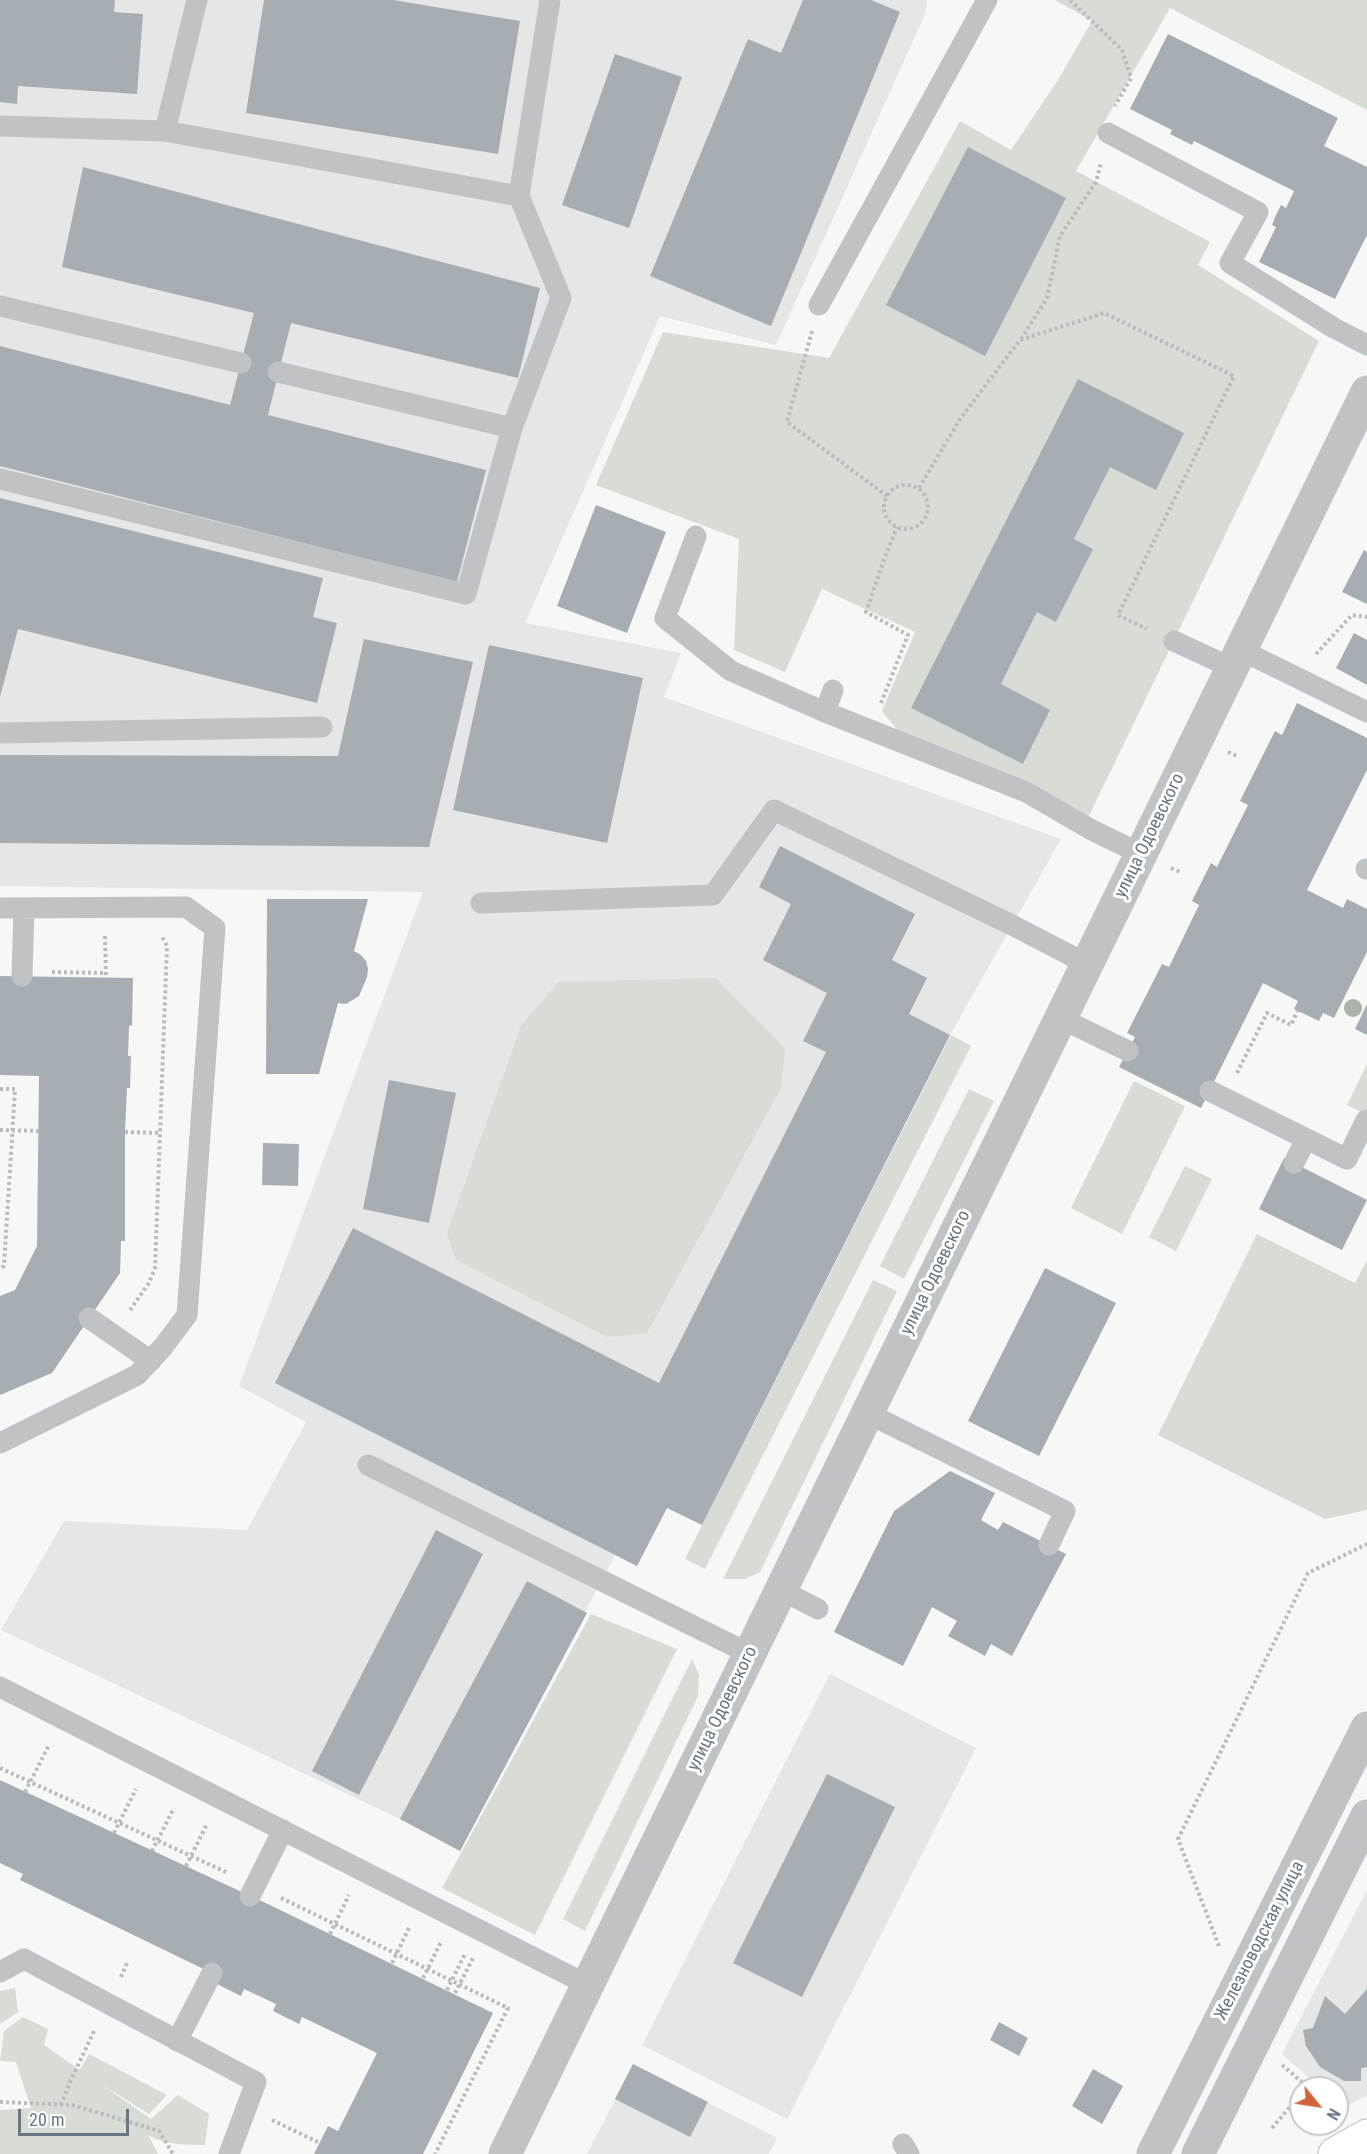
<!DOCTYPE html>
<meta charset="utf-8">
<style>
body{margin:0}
#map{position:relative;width:1367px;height:2154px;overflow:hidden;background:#f7f7f5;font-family:"Roboto Condensed",sans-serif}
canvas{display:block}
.north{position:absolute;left:1289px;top:2076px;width:60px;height:60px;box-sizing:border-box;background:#fff;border:2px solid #c3c9cd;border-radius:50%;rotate:120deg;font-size:16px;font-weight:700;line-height:24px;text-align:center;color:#697783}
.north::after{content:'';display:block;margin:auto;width:21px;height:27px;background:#d2633a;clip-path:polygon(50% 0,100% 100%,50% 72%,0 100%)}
.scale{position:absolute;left:18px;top:2109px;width:111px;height:27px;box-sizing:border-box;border:3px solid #697783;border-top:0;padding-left:8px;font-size:18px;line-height:21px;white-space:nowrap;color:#697783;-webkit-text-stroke:4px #fff;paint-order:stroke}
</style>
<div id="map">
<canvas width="1367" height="2154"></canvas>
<div class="north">N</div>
<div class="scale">20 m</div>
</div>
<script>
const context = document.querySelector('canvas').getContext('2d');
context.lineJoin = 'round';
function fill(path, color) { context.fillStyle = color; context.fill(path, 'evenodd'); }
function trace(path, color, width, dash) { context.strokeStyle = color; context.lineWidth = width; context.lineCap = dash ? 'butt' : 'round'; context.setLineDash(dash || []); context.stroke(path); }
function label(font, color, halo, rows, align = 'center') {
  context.font = font + ' "Roboto Condensed",sans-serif'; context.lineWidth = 6; context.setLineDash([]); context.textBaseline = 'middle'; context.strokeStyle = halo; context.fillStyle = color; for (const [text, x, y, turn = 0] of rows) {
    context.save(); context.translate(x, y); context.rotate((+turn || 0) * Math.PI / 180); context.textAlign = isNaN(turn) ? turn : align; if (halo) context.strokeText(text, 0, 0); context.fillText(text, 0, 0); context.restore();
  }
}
const built = new Path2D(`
 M0,0h927l-1,12 -150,333 -116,-29 -135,307 156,30 -17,44 397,142 -111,196 -248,490 -35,-17 -30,58 -22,-11 -155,296 -60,-32 -399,-189 63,-109 183,9 59,-108 -67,-36 184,-494 -423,-6z
 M830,1674l146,74 -189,371 -145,-74z
 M1367,1890v205l-23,13 -7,-6v-14h-16l-39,-34z
 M633,2064l144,74 -8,16h-182z`);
const green = new Path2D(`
 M1055,0h312v110l-197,-102 -94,163 134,71 -12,23 121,76 -233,481 -187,-90 -17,-21 33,-79 -93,-43 -37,83 -51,-22 5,-111 -143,-54 67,-153 166,26 131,-237 51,29 47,-70 34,-59z
 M716,978l69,70 -4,40 -134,245 -40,4 -151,-77 -9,-27 74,-207 37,-44z
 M951,1035l20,11 -266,523 -20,-10z
 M1367,1064v51l-20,-10z
 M1134,1081l51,25 -63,128 -51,-26z
 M969,1089l25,12 -90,178 -24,-13z
 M1185,1166l27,13 -36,72 -27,-14z
 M1257,1234l98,49 12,-23v250l-42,9 -167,-84z
 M873,1280l24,11 -137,281 -15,7h-22z
 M591,1614l86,35 -142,286 -93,-47z
 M692,1659l7,16 -1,21 -113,235 -22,-12z
 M15,1988l3,24 -18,12v-33z
 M23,2017l25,12 -4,16 36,25 9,-16 78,41 -18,19 -48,-30 50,35 27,-24 31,19 -4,31c-20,0 -40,0 -57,-10l10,19h-158v-44l31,-2 -15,-46 -16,-1 4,-30z`);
const building = new Path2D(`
 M0,0h115l-1,12 29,2 -6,80 -119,-8 -1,18 -17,-2z
 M264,0h129l127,21 -22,133 -252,-41z
 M803,0h68l29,12 -129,314 -121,-50 98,-237 33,14z
 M1168,34l170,84 -14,28 43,21v68l-32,64 -76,-37 17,-35 -4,-2 4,-10 5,-10 5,3 8,-17 -100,-50 -2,4 -22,-11 2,-4 -42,-21z
 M615,54l67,23 -53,151 -67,-23z
 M968,147l98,51 -81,158 -99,-51z
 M83,167l457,121 -22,90 -227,-55 -23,92 218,55 -29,112 -457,-116v-120l230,59 24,-92 -192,-46z
 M1078,379l106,54 -28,57 -46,-23 -36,72 19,10 -37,73 -19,-10 -36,72 49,26 -27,54 -112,-56z
 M0,498l323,80 -10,39 24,6 -20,80 -299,-74 -18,68z
 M596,505l70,27 -39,101 -70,-27z
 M1364,550l3,2v52l-25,-12z
 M1354,633l13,7v45l-31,-17z
 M364,639l109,23 -44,185 -429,-4v-88l338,1z
 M489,645l154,33 -36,165 -154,-33z
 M1297,703l70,35v32l-60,120 36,18 4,-9 20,10v43l-33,66 -11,-5 -4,8 -25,-12 4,-8 -35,-18 -62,125 -82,-41 16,-30 -8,-4 35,-69 7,3 30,-62 -7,-4 19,-38 6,4 31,-62 -8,-4 35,-70 7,4z
 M780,846l135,68 -23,46 35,18 -18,36 41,21 -248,490 -35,-17 -30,58 -362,-183 78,-155 306,155 167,-331 -23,-11 24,-48 -64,-33 28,-56 -32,-17z
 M267,899h101l-14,52 7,4 5,6 2,8 -1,8 -8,19 -13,8 -8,-1 -19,71h-53z
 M0,976l133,2 -1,47 -3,1 -1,30h3l-1,32h-3l-2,44v109h-4l-1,32 -68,100 -52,22v-99l15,-6 22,-44 2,-170 -39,-1z
 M1367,1004v31l-12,-6z
 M389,1080l67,13 -27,130 -66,-14z
 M263,1143l36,1 -1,42 -36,-1z
 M1284,1158l83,42 -25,50 -83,-41z
 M1045,1268l71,35 -77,153 -71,-35z
 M950,1471l45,22 -14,27 17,10 5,-8 63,32 -54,102 -21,-12 -6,12 -37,-20 9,-15 -25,-14 -29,59 -69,-34 60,-121z
 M436,1530l47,24 -124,241 -47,-24z
 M527,1581l60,32 -127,238 -60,-32z
 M827,1774l68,33 -93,190 -69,-34z
 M0,1780l272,126 221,107 -70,141h-109l14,-28 10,5 39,-78 -75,-36 -3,7 -26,-13 3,-7 -32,-15 -3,7 -26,-13 3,-7 -198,-96 3,-6 -23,-11z
 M1367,1989v78l-6,1v13h-17l-24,-14 -14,-21 -3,-16 10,-2 12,-32 20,18z
 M999,2022l29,16 -9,18 -29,-16z
 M633,2064l75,38 -18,35 -75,-38z
 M1093,2069l30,17 -21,38 -30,-18z`);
const path = new Path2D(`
 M1070,0l52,50 9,28 -16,28
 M812,331l-25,91 100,74
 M1021,339l26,-41 13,-62 36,-54 5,-19
 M884 507a22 22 0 1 1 44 0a22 22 0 1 1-44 0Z
 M919,488l41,-69 60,-79 84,-27 130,63 -116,239 29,14
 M1316,654l36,-39 15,2
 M881,703l27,-68 -42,-23 17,-50 14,-35
 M1228,752l11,5
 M1171,868l11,5
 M105,936l1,41
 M52,972l54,1
 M1237,1073l30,-60 24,12 7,-15
 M0,1089h15l-11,177 -4,2
 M0,1130l39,1
 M125,1132l35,1
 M130,1310l19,-27 6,-15 12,-322 -5,-9
 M0,1768l228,105
 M25,1792l24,-47
 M114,1833l22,-44
 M152,1851l22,-43
 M186,1866l21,-42
 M281,1898l227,110 -73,146
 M330,1934l19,-39
 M1219,1946l-41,-107 130,-266 59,-29
 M392,1963l18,-37
 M121,1977l7,-16
 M423,1978l18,-36
 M447,1990l18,-36
 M455,1993l18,-35
 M1282,2065l27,23
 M0,2102l72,3 81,24 6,2 14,23
 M61,2105l9,-23 25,-53
 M272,2120l48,23
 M1272,2128l29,-34`);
const service = new Path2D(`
 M0,126l165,5 32,-131
 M165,131l354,65
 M1108,133l150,79 -28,51 104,65 33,17
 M819,305l168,-305
 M0,306l241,57
 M278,372l234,56
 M0,479l466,115 46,-166 49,-130 -42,-102 31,-196
 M696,536l-31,82 66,53 94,41 201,80 64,37 51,25
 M1174,641l58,27
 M1241,650l126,62
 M825,712l8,-22
 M0,733l322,-6
 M1366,869h1
 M481,903l232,-8 61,-85 238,115 75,39
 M0,908l186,-1 29,21 -28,387 -24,32 -26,28 -137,68
 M22,976l2,-68
 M1060,1018l68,33
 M1210,1091l137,68 19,-39
 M1294,1163l12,-24
 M89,1318l62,43
 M867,1413l198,98 -16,34
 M368,1465l382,189
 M781,1590l37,19
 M0,1687l588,298
 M250,1896l33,-66
 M0,1972l24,-13 232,123 -27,72
 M177,2041l35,-68
 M903,2144l6,10`);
const minor = new Path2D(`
 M505,2154l862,-1762`);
const tertiary = new Path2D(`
 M1153,2154l214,-426
 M1198,2154l169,-338`);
const secondary = new Path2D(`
 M1335,2154l32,-18`);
const trees = [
 [1353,1008]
];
const streetNames = [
 ["улица Одоевского",1150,836,-64],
 ["улица Одоевского",936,1273,-64],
 ["улица Одоевского",723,1709,-64],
 ["Железноводская улица",1260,1941,-63]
];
fill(built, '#e5e6e5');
fill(green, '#d7dcd4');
fill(building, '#a7aeb3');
trace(secondary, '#b4b8bc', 35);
trace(path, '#b9bcbe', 4, [3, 3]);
trace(service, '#bfc3c6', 21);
trace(minor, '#bfc3c6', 33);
trace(tertiary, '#bfc3c6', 33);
trace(secondary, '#fff', 33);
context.fillStyle = '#aab3a7';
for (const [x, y] of trees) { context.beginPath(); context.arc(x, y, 9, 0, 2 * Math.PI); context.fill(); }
label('18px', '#697783', '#fff', streetNames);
</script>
